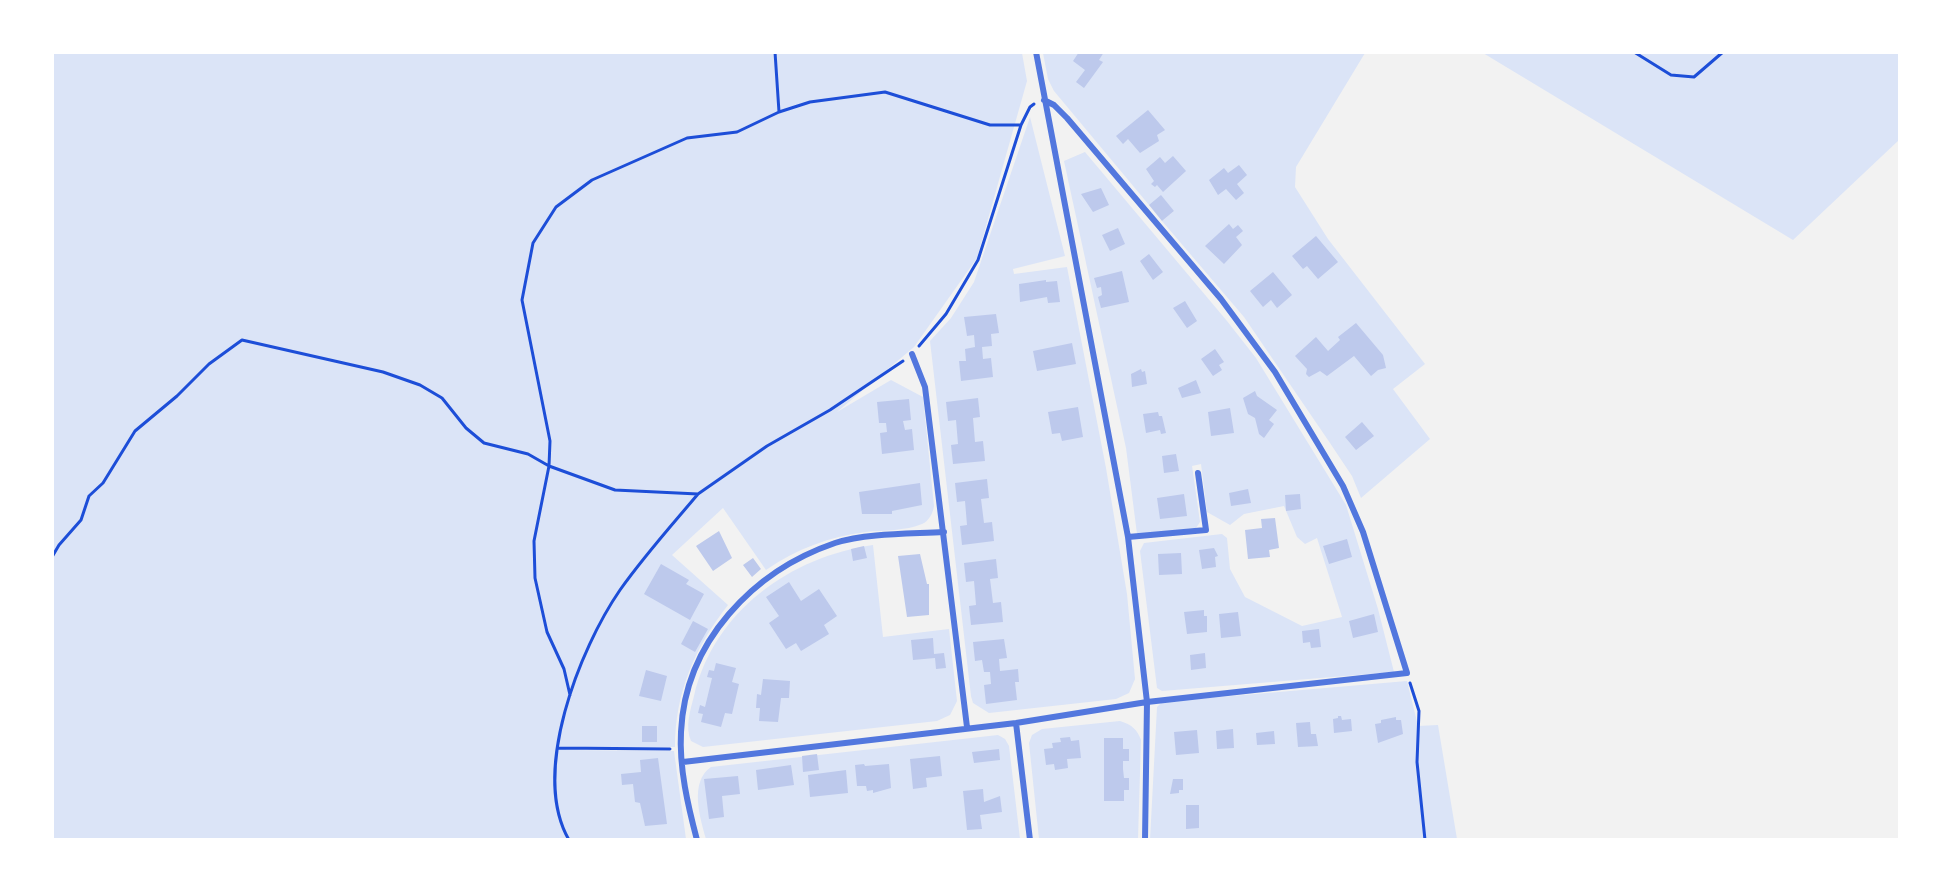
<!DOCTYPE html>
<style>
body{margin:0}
#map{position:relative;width:1952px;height:892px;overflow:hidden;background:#f2f2f2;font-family:"Fira Sans",sans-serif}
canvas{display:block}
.frame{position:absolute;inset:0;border:54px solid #fff;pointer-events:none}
</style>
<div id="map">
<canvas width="1952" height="892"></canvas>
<div class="frame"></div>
</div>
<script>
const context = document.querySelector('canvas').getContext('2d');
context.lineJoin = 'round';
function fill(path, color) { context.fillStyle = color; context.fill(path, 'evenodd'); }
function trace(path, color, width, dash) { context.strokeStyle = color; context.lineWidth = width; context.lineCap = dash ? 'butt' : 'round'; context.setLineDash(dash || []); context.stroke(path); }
const green = new Path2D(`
 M52,53h970l5,28 -50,177 -63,89 -77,65 54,-32 32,17 11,109c-1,7 -5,15 -12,18 -16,7 -39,6 -56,8 -35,4 -70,17 -100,38l-43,-62 -51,47 56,50c-33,42 -53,88 -53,142h-109v3l108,1 12,88h-633z
 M1043,53h322l-69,114 -1,20 33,52 97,125 -32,25 37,50 -69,59 -9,-22 -22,-33 -86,-126 -82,-96 12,-10 -25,-6 -95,-114 -6,-12z
 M1483,53h416v87l-106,100z
 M1030,117l35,139 -52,13 1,5 53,-7 39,201 21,126 8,85 -6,14 -13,6 -127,14 -16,-10 -2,-7 -41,-355 21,-23 23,-36z
 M1085,152l142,169 29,37 90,147 32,104 16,63 -232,19 -5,-3 -17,-137 4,-8 78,-9 5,4 3,31 15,28 57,29 40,-9 -25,-79 -12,6 -8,-7 -13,-31 -40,8 -14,11 -23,-13 -6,-48 -9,2 8,56 -4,6 -59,6 -11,-86 -62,-287z
 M873,545l10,92 66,-8 8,72 -7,14 -13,6 -234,26 -12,-6c-6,-14 -1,-30 3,-45 20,-85 96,-139 179,-151z
 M1407,681l11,45 20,-1 19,114 -307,1 7,-133 5,-5z
 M1120,721c12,4 17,8 21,19l-3,99h-99l-10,-96 3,-8 10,-6z
 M998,735l7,4 4,7 11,93h-314c-6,-21 -17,-57 5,-72z`);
const building = new Path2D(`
 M1079,52h25l-5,8 4,2 -19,26 -8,-6 9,-12 -12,-9z
 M1148,110l17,20 -8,5 2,6 -19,12 -12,-14 -5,5 -7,-8z
 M1173,156l13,15 -23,21 -6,-7 -2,2 -4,-3 3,-3 -8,-12 14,-12 5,6z
 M1239,165l8,10 -10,9 7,9 -8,7 -10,-11 -8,6 -9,-15 15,-12 4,5z
 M1101,188l8,17 -16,7 -12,-18z
 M1161,195l13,16 -12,10 -13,-16z
 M1229,224l4,5 5,-4 5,6 -7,6 6,8 -18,19 -19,-18z
 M1118,228l7,16 -15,7 -8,-16z
 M1316,236l22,26 -20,17 -11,-13 -4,3 -11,-13z
 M1149,254l14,18 -10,8 -13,-19z
 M1122,271l7,31 -28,6 -3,-11 4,-2 -1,-8 -4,1 -3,-10z
 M1273,272l19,23 -15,13 -6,-8 -8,7 -13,-16z
 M1046,280v2l11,-1 3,21 -12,1 -1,-6 -27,5 -1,-18z
 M1185,301l12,20 -10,7 -14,-20z
 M996,314l3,19 -8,1 1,12 -10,1 1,12 8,-1 2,19 -32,4 -2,-20h7l-1,-12 10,-2 -1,-12 -7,1 -3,-19z
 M1356,323l27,32 3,13 -8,2 -7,6 -17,-20 -27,20 -7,-5 -11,6 -3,-3 1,-5 -12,-13 21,-19 12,14 12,-11 -2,-3z
 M1072,343l4,21 -39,7 -4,-20z
 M1215,349l9,13 -5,3 3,5 -9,6 -12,-17z
 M1141,369l1,3 3,-1 2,13 -15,3 -1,-13z
 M1196,380l5,13 -19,5 -4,-10z
 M1255,391l2,5 20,14 -8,10 5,4 -10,14 -5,-4 -4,-16 -7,-4 -5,-16z
 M978,398l2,19 -7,1 2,24 8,-1 2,20 -32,3 -2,-19 7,-1 -2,-24 -8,1 -2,-19z
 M909,399l2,21 -8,1 2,9 7,-1 2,21 -32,4 -2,-21 7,-1 -1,-9h-7l-2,-21z
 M1078,407l5,30 -21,4 -2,-8 -8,1 -4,-22z
 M1230,408l4,25 -23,3 -3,-24z
 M1158,412l1,4h3l4,17 -5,1 -1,-4 -14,3 -3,-19z
 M1362,422l12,14 -18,14 -11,-13z
 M1176,454l3,17 -15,2 -2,-17z
 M987,479l2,19 -8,1 3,24 8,-1 2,19 -32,4 -2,-19 7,-1 -2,-24 -8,1 -2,-19z
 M920,483l2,22 -30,6v3h-30l-3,-22z
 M1248,489l3,14 -20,3 -2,-13z
 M1184,494l3,22 -27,3 -3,-21z
 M1300,494l1,15 -15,2 -1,-16z
 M1275,518l4,30 -10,2 1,7 -22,2 -3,-29 17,-2 -1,-9z
 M719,531l13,27 -19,13 -17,-25z
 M1347,539l5,18 -23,7 -6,-18z
 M864,546l3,12 -14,3 -2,-12z
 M1214,548l4,8 -3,1 1,10 -14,2 -3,-19z
 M1181,553l1,21 -23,1 -1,-21z
 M920,554l7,30h2v31l-22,2 -9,-61z
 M753,558l8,11 -9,8 -9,-12z
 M996,559l2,19 -8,1 3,24 8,-1 2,20 -32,3 -2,-19 7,-1 -2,-24 -8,1 -2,-19z
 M661,564l28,16 -3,4 18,10 -14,26 -46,-26z
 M789,582l12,19 18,-12 18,27 -13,9 5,9 -28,17 -5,-8 -10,6 -17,-26 10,-7 -13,-19z
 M1204,610v6h3v16l-20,2 -3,-22z
 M1238,612l3,24 -20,2 -2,-24z
 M1374,614l4,18 -25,6 -4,-17z
 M693,621l15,8 -13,23 -14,-8z
 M1319,629l2,18 -10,1 -1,-6 -7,1 -1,-12z
 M933,638l1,16 10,-1 2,15 -10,1 -1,-11 -22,2 -2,-20z
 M1004,639l3,19 -8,1 1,12 18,-2 1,13h-4l2,18 -31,4 -2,-19 7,-1 -1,-12h-6l-2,-12 -7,1 -2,-19z
 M1205,653l1,15 -15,2 -1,-15z
 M716,663l20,5 -4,14 7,2 -7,30 -7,-1 -4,14 -20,-5 2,-8 -5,-1 2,-8 5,2 7,-29 -5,-1 2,-7 5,1z
 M646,670l21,6 -6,25 -22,-5z
 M763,679l27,2 -1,17h-8l-3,24 -19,-1 1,-13h-4l1,-14 4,1z
 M1338,716h3l1,4 9,-1 1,12 -18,2 -1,-14 5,-1z
 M1396,717v3h5l2,14 -25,9 -3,-19 6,-1v-3z
 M1310,722l1,12h5l2,12 -20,1 -2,-24z
 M642,726h15v16h-15z
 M1233,729l1,19 -17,1 -1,-18z
 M1197,730l2,23 -23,2 -2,-23z
 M1274,731l1,13 -18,1 -1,-12z
 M1070,737l1,4 8,-1 2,18 -14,1 1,9 -13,2 -1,-6 -8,1 -2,-16 9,-1 -1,-5 9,-1 -1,-4z
 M1104,738h19v11h6v12h-6v8l1,9h5v12h-5v11h-20z
 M999,749l1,11 -26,3 -2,-11z
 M817,754l2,16 -16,2 -1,-16z
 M940,756l2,20 -16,2 1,9 -14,2 -3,-30z
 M658,758l9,66 -22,2 -5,-23 -5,-1 -2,-18 -11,1 -1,-11 20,-2 -1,-12z
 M864,764l1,2 24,-2 2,24 -18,5v-3l-6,1 -1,-5h-9l-2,-21z
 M791,765l3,20 -36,5 -2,-20z
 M846,770l2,23 -38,4 -2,-22z
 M738,776l2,18 -18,2 2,21 -15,2 -5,-40z
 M1173,779h10v11h-4v3l-9,1z
 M983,789l1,13 16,-6 2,16 -22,3 2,14 -15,1 -4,-39z
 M1186,805h13v23l-13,1z`);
const path = new Path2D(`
 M775,52l4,60
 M1634,52l37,23 23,2 29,-25
 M919,346l27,-32 32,-54 43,-135 9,-18 4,-3
 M52,557l7,-12 22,-25 8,-24 14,-13 32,-52 42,-35 32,-32 33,-24 141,32 37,13 22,13 24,30 18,15 44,11 21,12 66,24 83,4 69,-48 63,-36 73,-49
 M1410,683l9,28 -2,51 8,78
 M570,695l-6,-26 -17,-37 -12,-54 -1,-37 15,-75 1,-25 -28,-141 11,-57 23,-36 36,-27 95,-42 50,-6 42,-20 31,-10 75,-10 105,33h31
 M558,748l112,1
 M569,840c-39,-67 11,-192 51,-250 24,-34 52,-65 78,-96`);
const minor = new Path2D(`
 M1036,52l92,485 19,165 -2,138
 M912,354l13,33 42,340
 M1128,537l78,-7 -8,-57
 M1016,723l14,117
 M683,762l333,-39 131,-21 260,-29 -44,-141 -20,-46 -68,-114 -54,-73 -154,-181 -13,-13 -10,-5
 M697,840c-9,-34 -18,-72 -16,-108 4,-90 72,-161 154,-189 32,-10 75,-9 109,-11`);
fill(green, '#dbe4f7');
fill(building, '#bdc9ec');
trace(path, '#1d4ed8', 3);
trace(minor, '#5277de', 6);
</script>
